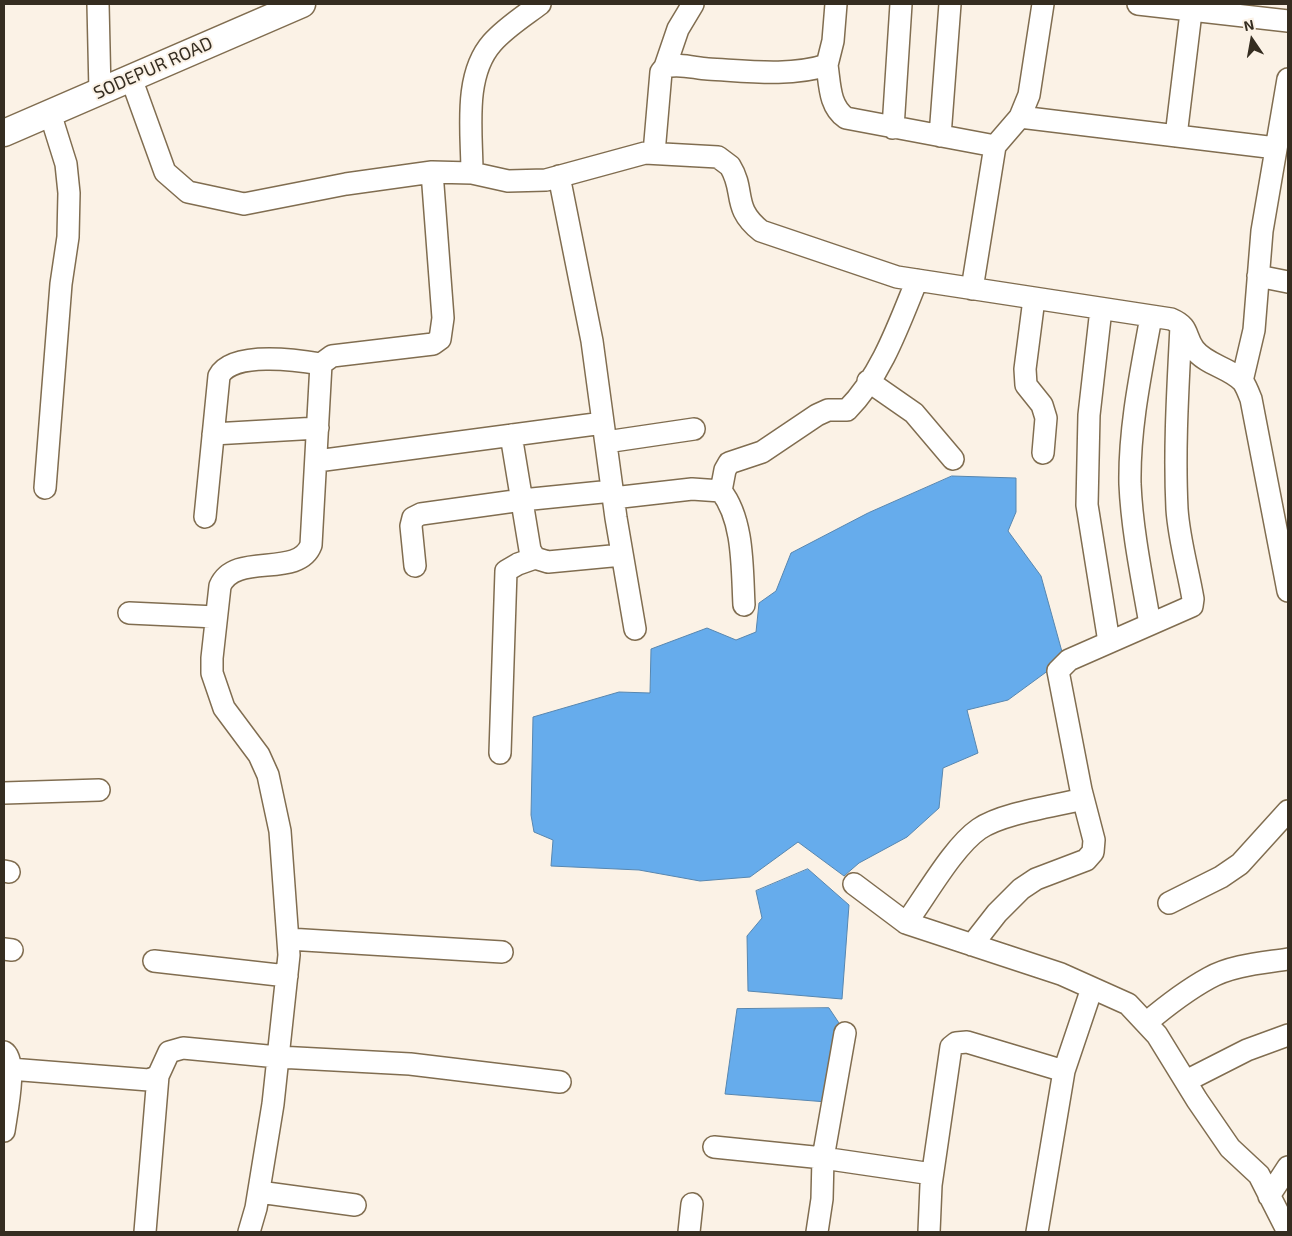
<!DOCTYPE html>
<style>
body{margin:0}
#map{position:relative;width:1292px;height:1236px;overflow:hidden;background:#fbf2e6;font-family:"Exo 2",sans-serif}
canvas{display:block}
.frame{position:absolute;inset:0;border:5px solid #352d21;pointer-events:none}
.north{position:absolute;left:1227px;top:15px;width:50px;height:50px;-webkit-text-stroke:4px #fbf2e6;paint-order:stroke;rotate:348deg;font-size:14px;font-weight:700;line-height:20px;text-align:center;color:#352d21}
.north::after{content:'';display:block;margin:auto;width:18px;height:22px;background:#352d21;clip-path:polygon(50% 0,100% 100%,50% 72%,0 100%)}
</style>
<div id="map">
<canvas width="1292" height="1236"></canvas>
<div class="frame"></div>
<div class="north">N</div>
</div>
<script>
const context = document.querySelector('canvas').getContext('2d');
context.lineJoin = 'round';
function fill(path, color) { context.fillStyle = color; context.fill(path, 'evenodd'); }
function trace(path, color, width, dash) { context.strokeStyle = color; context.lineWidth = width; context.lineCap = dash ? 'butt' : 'round'; context.setLineDash(dash || []); context.stroke(path); }
function label(font, color, halo, rows, align = 'center') {
  context.font = font + ' "Exo 2",sans-serif'; context.lineWidth = 4; context.setLineDash([]); context.textBaseline = 'middle'; context.strokeStyle = halo; context.fillStyle = color; for (const [text, x, y, turn = 0] of rows) {
    context.save(); context.translate(x, y); context.rotate((+turn || 0) * Math.PI / 180); context.textAlign = isNaN(turn) ? turn : align; if (halo) context.strokeText(text, 0, 0); context.fillText(text, 0, 0); context.restore();
  }
}
const water = new Path2D(`
 M952,476l64,2v34l-8,19 33,45 23,83 -56,41 -41,10 11,43 -35,15 -4,40 -32,29 -48,26 -15,13 -46,-34 -48,35 -50,4 -61,-11 -88,-4 2,-26 -19,-8 -3,-17 2,-98 86,-25 31,1 1,-44 56,-21 29,12 20,-8 3,-29 17,-12 15,-38 77,-40z
 M808,869l41,36 -7,94 -94,-8 -1,-55 15,-18 -6,-27z
 M829,1008l12,18 -14,76 -102,-8 12,-85z`);
const minor = new Path2D(`
 M98,4l2,88
 M1138,4l150,17
 M827,65c3,20 2,41 19,53l149,28
 M665,67l13,-38 15,-25
 M131,78l34,94 23,20 56,12 102,-20 86,-12 40,1 36,8 38,-1 99,-27 73,4 12,9c16,26 1,41 31,65l136,46 274,42c19,8 13,16 23,30 12,16 37,19 49,33 3,4 6,12 8,17l37,192
 M1020,117l256,31
 M893,128l8,-124
 M940,136l10,-132
 M1176,136l16,-132
 M654,153l7,-81 4,-5c14,-4 29,1 43,2 38,2 82,8 119,-4l6,-24 3,-37
 M472,173c0,-41 -9,-97 20,-130 13,-15 32,-27 48,-39
 M559,176l33,165 24,177 19,111
 M1258,276l30,6
 M972,289l23,-143 25,-29 9,-22 14,-91
 M1034,299l-9,70 1,16 16,20 4,13 -3,35
 M1101,309l-12,106 -2,90 22,137
 M868,381l46,32 39,46
 M1242,381l12,-51 8,-99 26,-152
 M213,434l105,-6
 M511,435l19,115 5,8 13,4 74,-7
 M606,442l88,-13
 M317,461l286,-38
 M45,488l16,-204 7,-47 1,-44 -3,-29 -16,-51
 M721,491l4,-21 4,-7 33,-11 55,-37 11,-5h19c34,-34 52,-86 70,-130
 M613,498l79,-9 29,2c23,29 21,78 23,114
 M205,517l14,-141c13,-25 78,-16 102,-12
 M415,566l-4,-40 2,-8 8,-4 101,-14 90,-9
 M129,613l87,4
 M1150,624c-8,-46 -18,-94 -20,-140 -1,-56 11,-112 21,-167
 M500,753l6,-182 12,-7 17,-6
 M4,793l95,-3
 M4,871l5,1
 M854,884l52,39 155,51 67,30 29,31 40,65 33,48 29,27 29,57
 M1169,903l52,-26 19,-13 48,-53
 M906,923c20,-27 47,-76 73,-94 23,-16 76,-23 104,-30
 M288,939l214,13
 M972,945l25,-32 24,-24 15,-10 50,-19 7,-8 1,-12 -13,-50 -23,-119 11,-11 123,-54 1,-7c-5,-30 -14,-59 -16,-90 -3,-61 1,-122 4,-183
 M4,949l8,1
 M154,961l133,15
 M1146,1023c19,-16 41,-33 63,-45 23,-13 54,-15 79,-19
 M4,1052c14,8 2,63 0,79
 M10,1069l139,11 9,-4 11,-24 14,-4 95,9 132,7 150,18
 M1186,1081l61,-31 41,-15
 M714,1147l109,11 109,16
 M259,1192l96,13
 M1269,1196l19,-29
 M145,1232l13,-156
 M249,1232l7,-24 17,-104 16,-149 -9,-124 -12,-56 -9,-20 -35,-47 -12,-35v-15l8,-72c15,-35 78,-7 91,-41l10,-181 11,-8 101,-12 7,-5 3,-21 -11,-146
 M689,1232l3,-28
 M817,1232l5,-33 1,-41 22,-125
 M929,1232l2,-47 20,-138 5,-4 11,-1 97,29
 M1037,1232l27,-161 28,-83`);
const major = new Path2D(`
 M4,133l298,-129`);
const streetNames = [
 ["SODEPUR ROAD",153,68,-24]
];
fill(water, '#66acec');
trace(water, '#5786af', 1);
trace(minor, '#806d50', 24);
trace(major, '#806d50', 29);
trace(minor, '#fff', 21);
trace(major, '#fff', 26);
label('18px', '#352d21', '#fbf2e6', streetNames);
</script>
